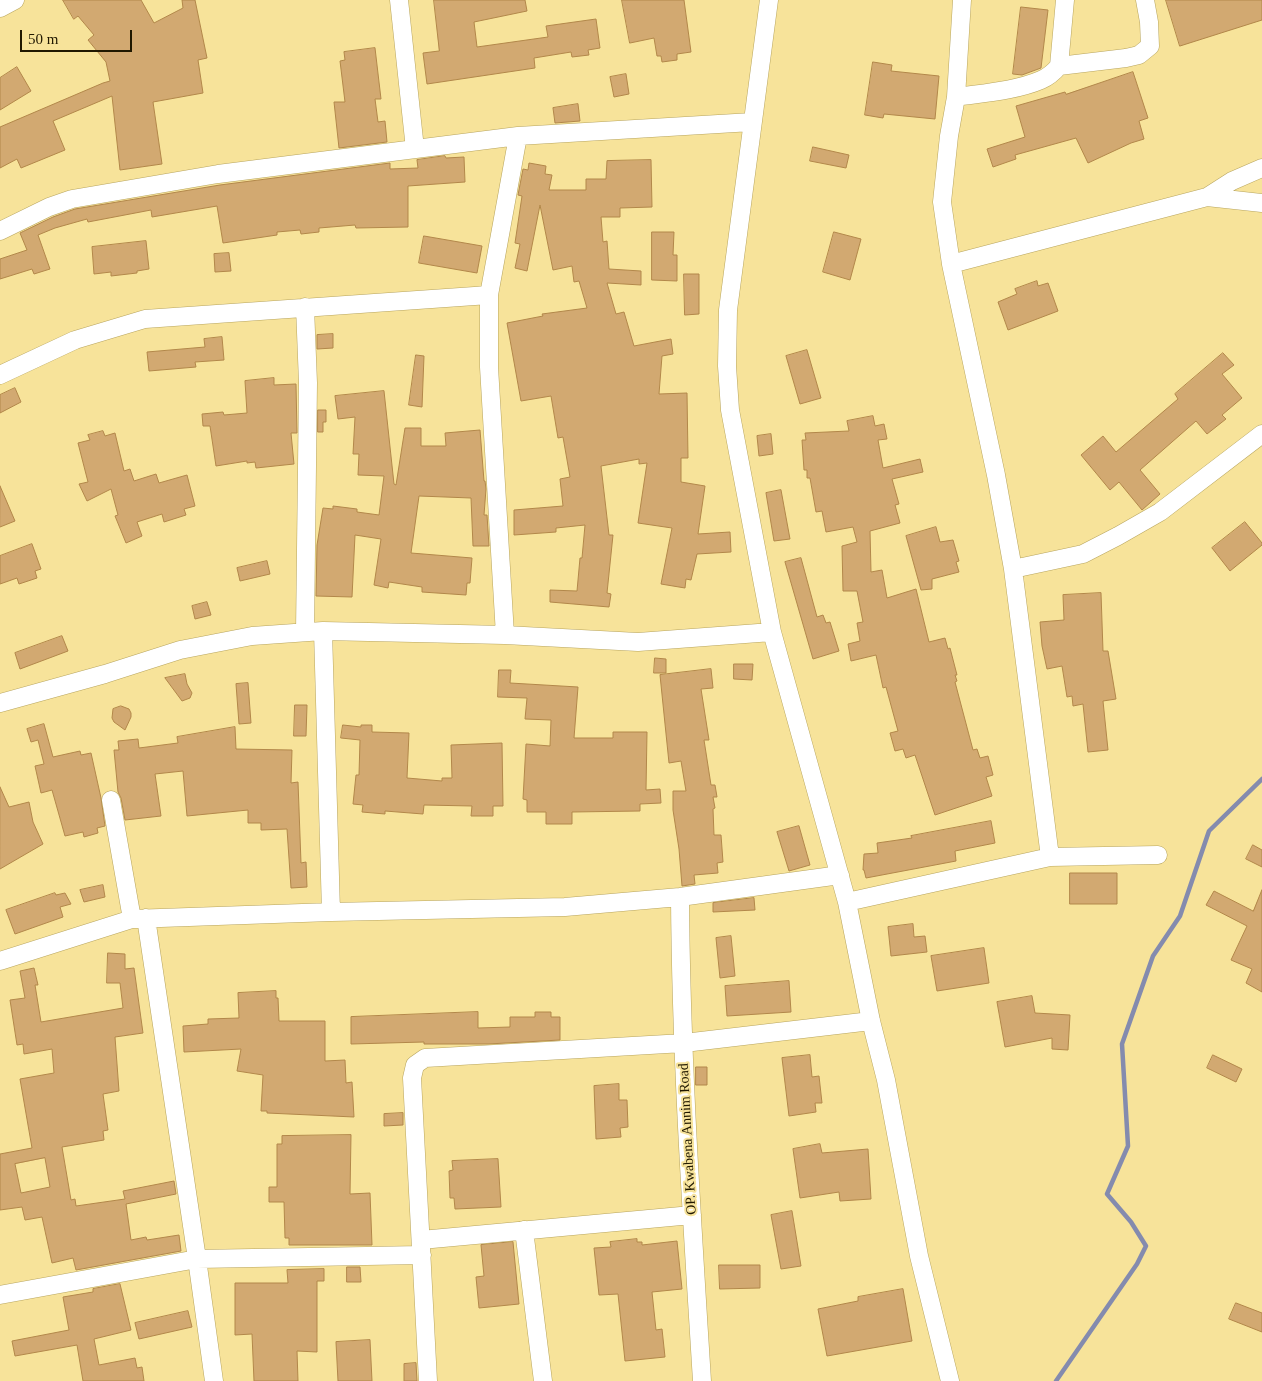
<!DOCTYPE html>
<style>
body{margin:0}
#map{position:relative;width:1262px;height:1381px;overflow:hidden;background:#f7e39a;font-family:"Times New Roman",serif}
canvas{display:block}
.scale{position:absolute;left:20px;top:30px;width:112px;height:22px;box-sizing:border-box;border:2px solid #201800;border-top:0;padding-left:6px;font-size:15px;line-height:18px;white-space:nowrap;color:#201800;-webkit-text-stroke:4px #f7e39a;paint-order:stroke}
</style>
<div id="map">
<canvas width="1262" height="1381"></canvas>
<div class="scale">50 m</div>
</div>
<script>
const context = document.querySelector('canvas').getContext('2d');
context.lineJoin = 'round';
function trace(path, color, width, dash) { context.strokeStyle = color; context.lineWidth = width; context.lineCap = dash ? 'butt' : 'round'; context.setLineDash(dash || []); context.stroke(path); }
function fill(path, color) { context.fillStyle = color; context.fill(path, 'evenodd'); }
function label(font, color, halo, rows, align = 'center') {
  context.font = font + ' "Times New Roman",serif'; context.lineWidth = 4; context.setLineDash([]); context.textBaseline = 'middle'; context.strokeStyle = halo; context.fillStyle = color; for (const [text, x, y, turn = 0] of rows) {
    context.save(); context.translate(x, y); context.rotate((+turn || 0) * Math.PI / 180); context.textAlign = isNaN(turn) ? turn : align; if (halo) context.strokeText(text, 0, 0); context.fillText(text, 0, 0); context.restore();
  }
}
const stream = new Path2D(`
 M1056,1381l81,-117 9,-18 -15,-24 -24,-28 21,-48 -6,-102 31,-88 27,-40 29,-85 53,-52`);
const building = new Path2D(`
 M63,0h78l13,23 29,-15 -1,-8h13l12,58 -9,2 5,33 -50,9 9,62 -42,6 -8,-74 -59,25 12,29 -44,18 -4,-9 -17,9v-41l103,-44 7,-2 -4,-19 -18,-22 6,-5 -16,-19 -4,3z
 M434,0h91l2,11 -53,11 3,25 71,-10 -2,-11 50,-7 4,29 -12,2 1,5 -17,2 -1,-5 -37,6 1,10 -108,16 -4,-31 16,-2z
 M622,0h62l7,52 -14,2v6l-15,2 -1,-6h-4l-3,-18 -24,5z
 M1166,0h96v20l-82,26z
 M1021,7l27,3 -7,58 -19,7 -9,-1z
 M375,48l6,51h-6l3,23 7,-1 2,21 -48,6 -5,-46h11l-5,-41 5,-1 -1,-8z
 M873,62l19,3 -1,6 48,5 -4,43 -51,-5 -1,4 -18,-3z
 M17,67l14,24 -31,19v-32z
 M1133,72l15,46 -9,3 5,18 -13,4 -43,20 -12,-25 -61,17 1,4 -23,8 -6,-18 38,-12 -9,-31 49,-14 1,2z
 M626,74l3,20 -15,3 -4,-20z
 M578,104l2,17 -25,2 -2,-15z
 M813,147l36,8 -3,13 -36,-7z
 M445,156l1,2 18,-1 1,25 -57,4v41l-52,1 -1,-3 -36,3v4l-18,2 -1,-4 -23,2v3l-54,8 -6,-37 -65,11 -1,-7 -63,12 -1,-3 -32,9 -17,7 12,34 -16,5 -2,-5 -32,10v-20l27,-9 -7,-17 33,-16 22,-8 145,-24 170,-22v6l28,-1 -1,-8z
 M651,160l1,47 -32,1v9h-19l2,25 4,-1 2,28 32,2v14l-34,-2 9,31 8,-2 10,34 37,-7 2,15 -11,2 -3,38 28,-1 1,65h-7v24l24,4 -7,48 32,-2 1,20 -34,2 -6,26 -5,-1 -1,9 -24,-4 11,-56 -34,-5 9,-60 -8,1v-5l-38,7 8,69h4l-6,58 4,1 -2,13 -59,-5v-12l27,1 3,-33h2l3,-33 -29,3v4l-42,3v-25l49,-4 -3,-27 10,-2 -7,-40 -5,1 -7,-42 -30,5 -14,-78 36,-7 -1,-2 45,-6 -8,-27 -5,1 -2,-16 -19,4 -13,-65 -13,66 -12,-3 5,-24 -5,-1 7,-47 -4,-1 5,-26 5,1 1,-7 17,3 -1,8 7,1 -3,15h37v-11h20l1,-18z
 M652,232h22l-1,23h4v26l-25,-1z
 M834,232l27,7 -11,41 -27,-8z
 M424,236l58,10 -5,27 -58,-10z
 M146,241l3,28 -12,2v2l-26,3v-4l-17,2 -2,-27z
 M229,253l2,18 -16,1 -1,-18z
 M684,274h15v40l-14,1z
 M1037,281l1,5 10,-3 10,28 -50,19 -10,-28 19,-8 -2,-5z
 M333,334v14l-16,1v-14z
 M222,337l2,23 -29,2 1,5 -47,4 -2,-19 58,-5 -1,-8z
 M807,350l14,48 -21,6 -14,-48z
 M1223,353l11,12 -12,9 20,24 -20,17 4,4 -19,15 -11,-13 -56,49 20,24 -18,16 -23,-28 -9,8 -29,-35 22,-19 13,16 62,-53 -3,-5z
 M416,355l8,1 -2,51 -13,-2z
 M274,378v7l22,-1 1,49h-6l3,31 -38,4 -1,-6 -8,1v-2l-31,5 -6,-40h-7l-1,-12 21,-2 1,3 23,-2 -2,-32z
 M15,388l6,14 -21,11v-18z
 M384,391l10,93 2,1 9,-57h16v18h25l-1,-13 35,-3 4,51h1l1,8 -2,26h3l2,31h-16l-2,-48 -52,-2 -8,57 61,5 -2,25h-3l-1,12 -44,-3v-5l-33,-5 -1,6 -14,-3 7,-46 -26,-4 -3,62 -36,-1 1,-51 6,-37 10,1v-3l24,3v3l22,3 5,-39 -26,-1 1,-21h-6l2,-37 -17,2 -3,-23z
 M318,410h8v12h-3v10h-5z
 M873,416l2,10 9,-2 3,15 -9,1 5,28 37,-9 3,13 -31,7 7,25 -4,1 5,18 -30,8 1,41 11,-2 5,28 29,-9 13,53 16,-4 3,11 2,-1 7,27h-2l2,6 -2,1 18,68 4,-1 3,9 8,-2 5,19 -7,2 6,19 -57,19 -20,-60 -9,3 -3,-9 -8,2 -5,-18 8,-2 -12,-44 -3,1 -7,-33 -25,6 -3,-17 12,-3 -3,-18 6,-1 -6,-31h-14l-1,-45 15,-4 -4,-15 -27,5 -4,-21 -6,1 -6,-34h-3v-8h-3l-2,-30h4l-1,-7 44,-2 -2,-10z
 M103,431l2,5 10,-3 9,38 6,-2 4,12 22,-7 3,9 28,-8 8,31 -11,3 2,6 -22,7 -2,-8 -25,8 5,14 -16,7 -11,-27 3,-1 -7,-26 -24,12 -8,-17 9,-2 -10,-39 12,-3 -2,-5z
 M771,434l2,20 -14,2 -2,-20z
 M0,486l15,35 -15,6z
 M781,490l9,49 -16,2 -8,-48z
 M1245,522l17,21v2l-32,26 -18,-23z
 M936,527l4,15 13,-2 6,21 -3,1 3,10 -27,7v10l-11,1 -15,-54z
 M32,544l9,25 -6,2 2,7 -18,6 -2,-6 -17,6v-28z
 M801,558l16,59 6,-2 3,8 4,-1 9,29 -26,8 -28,-97z
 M267,561l3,13 -30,7 -3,-13z
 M1101,593l2,58h5l8,48 -13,2 5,49 -20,2 -5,-48 -10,2 -1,-10 -5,1 -5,-31 -15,3 -5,-23 -2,-24 24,-2 -1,-25z
 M207,602l4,13 -16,4 -3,-13z
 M62,636l6,15 -48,18 -5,-16z
 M655,658l11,1v14h-12z
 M734,664h19l-1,16 -18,-1z
 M711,669l2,19 -12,1 8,51h-5l7,45h4l2,12h-4l2,11 -2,1 1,26h7l2,27 -6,1 1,10 -24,2 1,9 -13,2 -3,-37 -6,-39v-19h13l-5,-30 -12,2 -9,-88z
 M499,670h12l-1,13 68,4 -4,51h39v-6h34l-1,58 14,-1 1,14 -21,1v7l-68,1v12h-26v-12h-19v-12l-4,-1 3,-55 24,2 1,-26 -26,-1 2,-21 -29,-1z
 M185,674l2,10 5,9 -2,5 -8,3 -17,-23z
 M248,683l3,40 -12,1 -3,-40z
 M295,705h12l-1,31h-12z
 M121,706l8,3 2,4v4l-6,13 -11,-8 -2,-4 1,-9z
 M44,724l9,33 27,-6 1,4 10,-2 10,45 4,28 -8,2 1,5 -14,4 -1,-5 -18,4 -13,-46 -11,3 -6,-27 9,-2 -6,-24 -7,2 -4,-13z
 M343,725l18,2v-2h11v7l37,1 -2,45 35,3v-3h10l-1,-33 51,-2 1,63h-10v10h-22l1,-10 -48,-1 -1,9 -38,-3v3l-23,-2 1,-7 -10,-1 3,-29h3l1,-35 -19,-2z
 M235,727l1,22 56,1 -1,33 7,-1 3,81 5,-1 1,25 -16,1 -4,-59 -26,1v-7h-13v-13l-61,6 -4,-45 -28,3 6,42 -36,4 -4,-22 -3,-6 -4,-42h5l-1,-9 20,-2 1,9 39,-5 -1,-6z
 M0,787l9,20 20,-5 4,20 10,22 -43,25z
 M991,821l4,22 -40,8 1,10 -90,17 -2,-8h-1l1,-16 14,-1 -1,-10 35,-5 -1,-2z
 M799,826l11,39 -21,6 -12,-39z
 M1253,845l9,5v17l-16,-8z
 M1070,873h47v31h-47z
 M103,885l2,12 -21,5 -4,-12z
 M1262,890v102l-16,-9 6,-14 -21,-9 16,-34 -41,-21 8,-14 39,20z
 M55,893l1,2 9,-2 6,11 -11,3 3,10 -48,17 -9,-24z
 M754,898l1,12 -42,2v-9z
 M913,924l1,13 11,-1 2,16 -36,4 -3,-29z
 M731,936l4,40 -15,2 -4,-40z
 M984,948l5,35 -52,8 -6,-35z
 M108,953l17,1v15l9,-1 9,65 -28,4 4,54 -16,3 5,36 -5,1 1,9 -42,7 9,53 4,-1 1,7 49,-7 -2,-8 51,-10 2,13 -50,10 5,36 15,-3 1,3 32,-5 2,16 -105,19 -3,-12 -21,5 -10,-46 -17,3 -3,-13 -22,3v-56l32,-6 -12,-69 34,-6 -2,-24 -28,5 -1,-10 -6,1 -7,-45 15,-2 -5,-27 14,-3 4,17h-3l6,37 82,-14 -3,-25h-13zM45,1158l5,29 -29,6 -6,-29z
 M789,981l2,31 -64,4 -2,-30z
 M276,991v7h2l1,23h46v40l20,-1 1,23 6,-1 2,35 -87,-4v-2h-6l2,-36 -26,-4 4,-22 -57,3 -1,-26 25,-2v-5l31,-1 -1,-25z
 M1032,996l3,17 35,2 -2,35 -16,-1v-11l-47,9 -8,-45z
 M478,1012v16l32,-1v-10h25v-5h16v5h9v23l-72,4h-64v-2l-73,2v-27z
 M810,1055l2,22 7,-1 3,27h-7l1,9 -27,4 -7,-58z
 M1213,1055l29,14 -6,13 -29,-14z
 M696,1067h11v18h-11z
 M619,1084v16h8l1,27 -8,1 1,9 -25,2 -2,-53z
 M403,1113v12l-19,1v-12z
 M351,1135l-1,59 20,-1 2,52h-83v-7h-4l-1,-36h-15v-15h8v-43h5v-8z
 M820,1144l2,9 46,-4 3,50 -31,2 -1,-9 -39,6 -7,-49z
 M498,1159l3,48 -46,2 -1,-11h-4l-1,-27 4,-1 -1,-9z
 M792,1211l9,55 -20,3 -10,-54z
 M637,1239v3h5v3l35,-4 5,48 -30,3 4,38 6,-1 3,28 -40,4 -7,-67 -19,1 -5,-47 17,-1 -1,-5z
 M513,1242l6,62 -40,4 -3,-31 8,-1 -3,-31z
 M719,1265h41v23l-40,1z
 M347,1267h13l1,15h-14z
 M324,1269v12h-7v71l-20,-1 1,30h-44l-2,-47 -17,1v-52h53l-1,-13z
 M120,1284l11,46 -37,9 5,26 36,-7 2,10 5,-1 2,14h-61l-6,-36 -62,11 -3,-15 57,-11 -6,-33 30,-5v-3z
 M903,1289l9,52 -85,15 -9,-47 40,-8v-4z
 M1236,1303l26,10v19l-33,-13z
 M188,1311l4,16 -53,12 -4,-16z
 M370,1340l2,41h-34l-2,-39z
 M416,1363l1,18h-13v-17z`);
const minor = new Path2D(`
 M399,0l16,149
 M769,0l-41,310 -1,56 3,44 42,222 75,270 24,119 15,59 33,176 31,125
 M962,0l-6,97 -7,39 -7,66 9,62 45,211 17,94 37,288
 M0,8l15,-8
 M1059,66l67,-8 13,-3 11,-9 -1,-24 -4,-22
 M956,97c27,-4 59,-6 85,-17 7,-3 13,-8 18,-14l6,-66
 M1207,197l55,6
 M0,231l49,-24 23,-8 146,-25 300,-38 234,-14
 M951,264l256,-67 25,-16 30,-13
 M0,375l75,-35 70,-21 344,-24
 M1013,569l70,-15 35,-18 42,-24 102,-78
 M323,631l8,281
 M305,632l3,-249 -3,-76
 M505,635l-16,-268v-72l29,-159
 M0,703l105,-29 75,-24 72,-14 71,-5 182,4 133,7 134,-10
 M111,800l21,119
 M680,897c1,161 12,323 22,484
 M847,902l203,-45 108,-2
 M146,918l51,341 17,122
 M0,961l132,-42 199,-7 234,-5 115,-10 160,-22
 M524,1230l19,151
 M421,1240l271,-25
 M0,1295l197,-36 225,-4
 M428,1381l-16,-303 3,-13 10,-7 259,-15 187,-22`);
const streetNames = [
 ["OP. Kwabena Annim Road",688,1139,-93]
];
trace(stream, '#848bae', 4.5);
fill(building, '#d2a971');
trace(building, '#b2874a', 1);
trace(minor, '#b8a55e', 19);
trace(minor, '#fff', 18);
label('14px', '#201800', '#f7e39a', streetNames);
</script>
